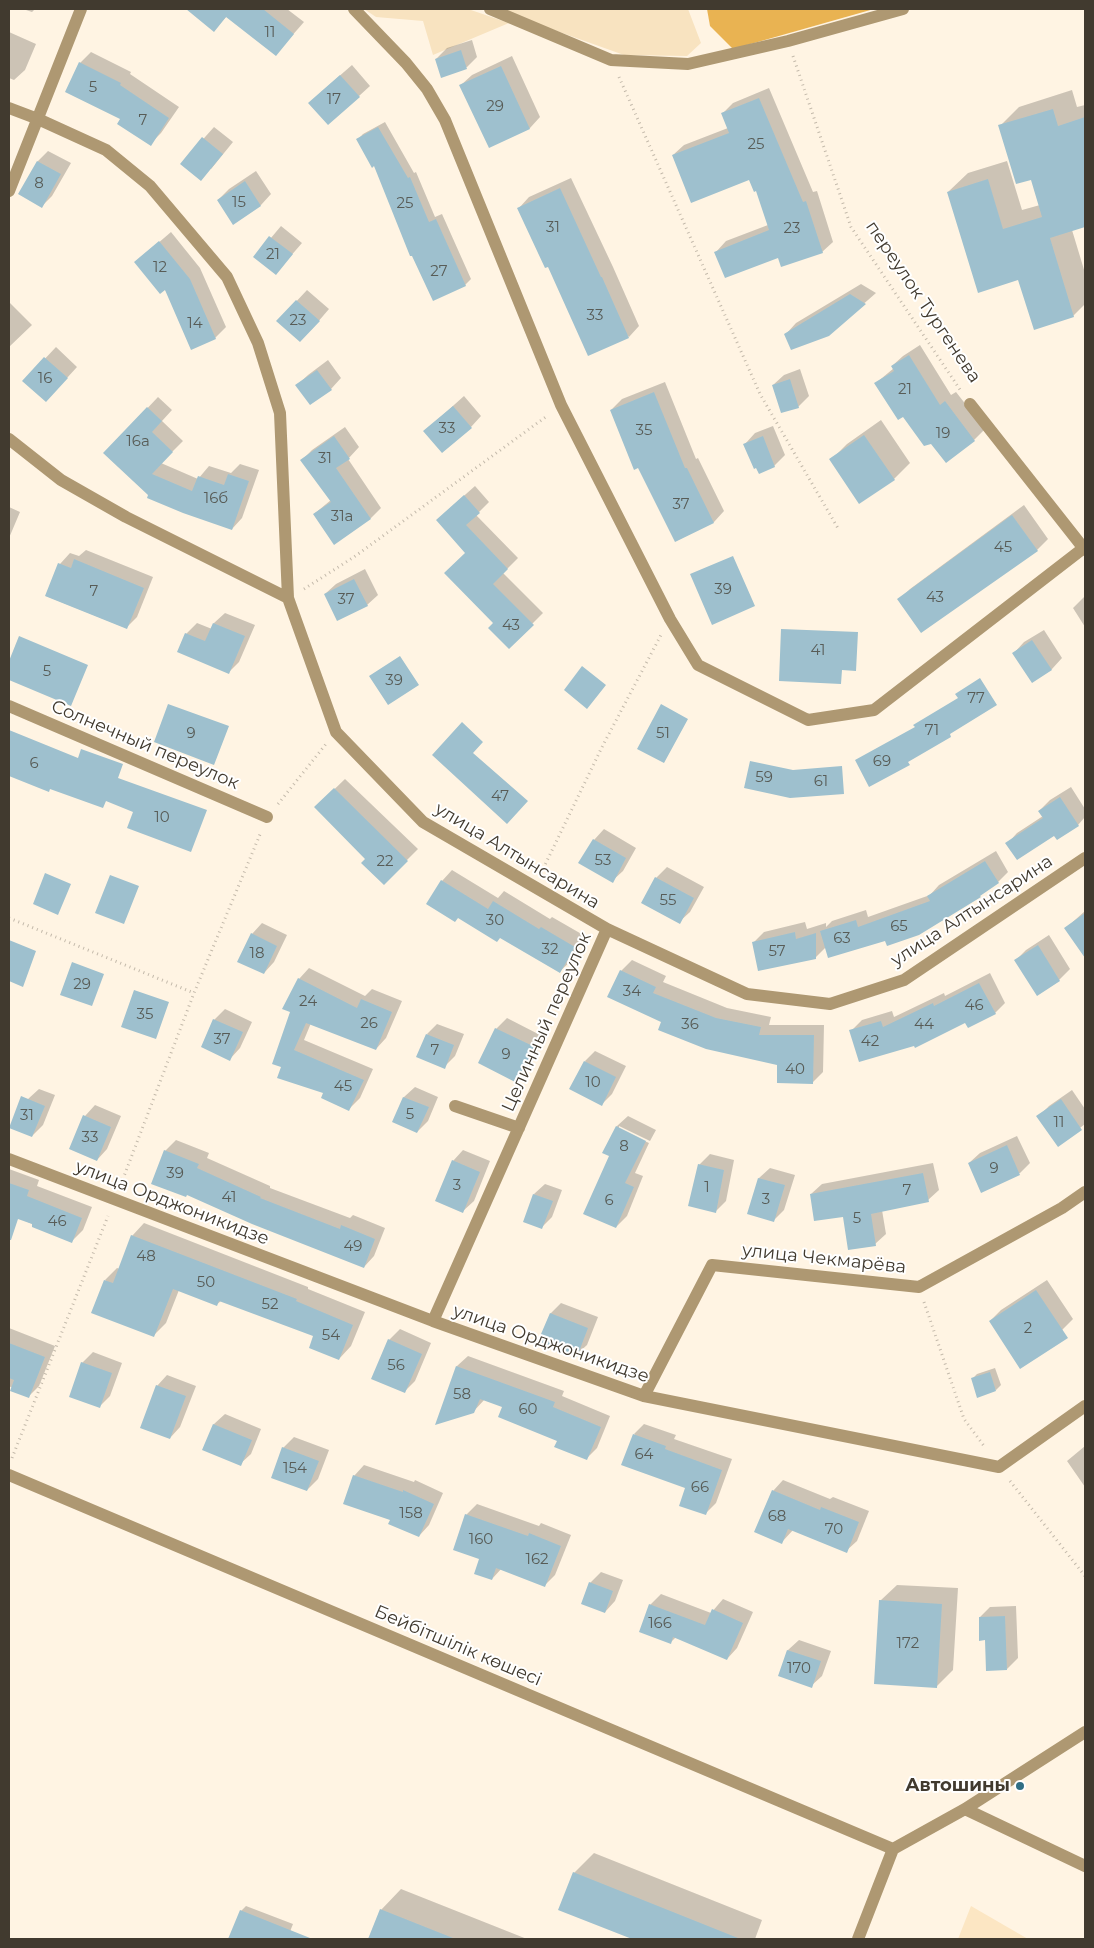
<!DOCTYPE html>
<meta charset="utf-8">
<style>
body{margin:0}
#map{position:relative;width:1094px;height:1948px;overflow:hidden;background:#fff4e3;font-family:Montserrat,sans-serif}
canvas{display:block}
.frame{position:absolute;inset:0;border:10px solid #413a2f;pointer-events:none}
</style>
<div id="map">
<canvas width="1094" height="1948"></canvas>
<div class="frame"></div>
</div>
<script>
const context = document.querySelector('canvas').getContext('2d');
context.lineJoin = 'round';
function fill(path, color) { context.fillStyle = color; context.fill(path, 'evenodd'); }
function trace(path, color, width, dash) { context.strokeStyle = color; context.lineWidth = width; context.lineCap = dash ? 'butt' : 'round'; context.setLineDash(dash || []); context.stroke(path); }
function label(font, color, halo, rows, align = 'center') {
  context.font = font + ' Montserrat,sans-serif'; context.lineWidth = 4; context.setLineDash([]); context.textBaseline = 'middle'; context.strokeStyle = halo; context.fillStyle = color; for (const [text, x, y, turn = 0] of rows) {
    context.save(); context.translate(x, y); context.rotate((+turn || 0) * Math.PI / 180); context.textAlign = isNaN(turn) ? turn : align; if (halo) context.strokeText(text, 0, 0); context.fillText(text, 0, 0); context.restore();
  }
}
const built = new Path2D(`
 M971,1906l57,33h-70z`);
const green = new Path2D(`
 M364,9h104l41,14 -76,32 -10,-34 -47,-4z
 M495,9h193l13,34 -14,13 -63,-1z`);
const forest = new Path2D(`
 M707,9h167l-141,40 -23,-23z`);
const shadow = new Path2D(`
 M23,9h12l-3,3z
 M200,9h87l17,13 -28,32 -49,-38 -13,14 -19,-16z
 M9,32l27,12 -11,26 -11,10 -5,-2z
 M472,40l5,17 -10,10 -25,9 -6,-17 11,-11z
 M91,52l40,20 -1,2 49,33 -18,26 -11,11 -28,-25 -42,-56z
 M512,56l28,61 -10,11 -41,18 -28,-61 11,-10z
 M352,65l18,21 -11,10 -38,-4z
 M769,88l44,104 4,-1 16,51 -11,10 -43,4 -63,-4 10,-11 42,-16 -11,-36 -7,-11 -77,-23 11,-10 44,-17 -6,-14 11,-11z
 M1072,90l5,17 8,-2v121l-13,4 13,43v31l-12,12 -54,-37 -71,-87 20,-19 39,-12 15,49 18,-5 -8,-27 -32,-52 19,-19z
 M385,122l29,51 2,-1 19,45 7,-3 29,65 -6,6 -108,-145 6,-6z
 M214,127l19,15 -22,27 -30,-5z
 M48,151l23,12 -19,33 -10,10 -23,-12 19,-33z
 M256,171l15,23 -10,11 -27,18 -16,-23 11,-11z
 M571,178l42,89 26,59 -10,11 -80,-72 -30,-57 10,-11z
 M281,226l21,17 -26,30 -21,-16z
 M171,232l29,36 26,59 -11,11 -79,-76z
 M861,284l15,9 -48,42 -42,-1 10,-11z
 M307,290l22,19 -18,21 -33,-9z
 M10,303l22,22 -23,22v-43z
 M920,345l31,50 5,-3 29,37 -11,11 -42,2 -56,-59 18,-15 -2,-2 11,-10z
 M56,347l21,20 -21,23 -32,-9z
 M328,360l13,18 -10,11 -34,-4 11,-10z
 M800,369l9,27 -11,11 -25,-22 11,-10z
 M665,382l31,77 2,-1 26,53 -10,11 -38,19 -65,-131 11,-11z
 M464,396l17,20 -10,11 -46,4z
 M158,397l14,13 -10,11 21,20 -22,22 37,16 11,-13 22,7 9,-9 19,6 -17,48 -10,11 -83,-34 -44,-42z
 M881,420l29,43 -16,16 -63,-19 16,-16z
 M773,426l12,29 -11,11 -29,-22 10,-11z
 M345,427l14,20 -11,12 33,49 -10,10 -37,25 -20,-29 17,-14 -29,-40 10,-10z
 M475,486l14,16 -13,13 42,43 -15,15 40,40 -34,34 -14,-24 -47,-113z
 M1024,505l24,34 -11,11 -138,50 11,-11z
 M9,507l11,5 -11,26z
 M86,550l67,27 -16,40 -11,11 -80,-32 14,-32 10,-11 9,3z
 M365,569l13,26 -11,10 -42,-11 11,-10z
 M1085,596v31l-12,-19z
 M225,613l30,12 -16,37 -10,10 -43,-38 11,-11 15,6 2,-6z
 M1044,630l18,28 -10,11 -19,12 -19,-28 10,-11z
 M345,779l73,70 -34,34 -17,-24 -51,-52z
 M1071,787l14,22v8l-7,8 -23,9 -48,10 10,-11 26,-17 -4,-5 11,-11z
 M604,829l32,19 -13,23 -11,10 -18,-41z
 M996,851l12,21 -10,10 -112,57 -60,8 -11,11 -62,-15 11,-11 41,-10 2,7 19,-6v4l6,-6 34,-11 2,7 62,-22 9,-10z
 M667,867l37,20 -14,25 -11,10 -23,-44z
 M452,870l46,28 6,-7 46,28 2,-2 33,19 -14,25 -11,10 -60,-34 -41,-20 -17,-36z
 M1085,911v36l-4,3 -15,-22z
 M262,923l25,12 -13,27 -10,11 -12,-39z
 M1049,935l21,34 -11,11 -22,14 -21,-34 10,-10z
 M632,960l34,16 -3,6 64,26 44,9 -2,8h55l-1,47 -10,10 -35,-18 -115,-42 -42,-51z
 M309,968l56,28 7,-7 30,12 -16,37 -10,11 -65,-26 -7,17 69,29 -13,29 -11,11 -66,-43 8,-54 8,-33z
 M990,973l15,30 -10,10 -29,9 -115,9 11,-11 30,-9 2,6 50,-24 1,3z
 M225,1009l27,13 -12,26 -10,11 -16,-39z
 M507,1018l37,19 -16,34 -11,10 -21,-52z
 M437,1024l27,10 -9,22 -11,11 -17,-33z
 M595,1051l31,15 -14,28 -10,10 -17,-43z
 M415,1087l23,10 -10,24 -11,11 -23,-10 10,-25z
 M39,1089l16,6 -12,30 -11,11 -4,-37z
 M1072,1090l13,19v15l-27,21 -20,-28 11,-11z
 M95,1105l26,11 -14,33 -10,11 -12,-44z
 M628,1116l28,14 -6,11 -31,-15v3l30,14 -14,30 8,3 -16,40 -11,11 -6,-72 -6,-3 13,-26z
 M1017,1136l13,27 -10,10 -38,18 -13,-28 11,-10z
 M176,1140l33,13 -2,5 63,28v2l80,30 3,-3 32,13 -11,28 -10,11 -177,-73 -22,-43z
 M463,1150l27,11 -16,40 -11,10 -10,-50z
 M710,1154l24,6 -8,41 -10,10 -17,-46z
 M933,1163l6,27 -11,10 -46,10 4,24 -11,10 -31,-28 -33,-22 11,-10z
 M770,1168l25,7 -11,35 -10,10 -25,-7 10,-35z
 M9,1169l30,11 -2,6 55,21 -9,23 -11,11 -63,-27z
 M545,1184l17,6 -10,27 -10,10 -8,-33z
 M144,1223l164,64v2l57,23 -14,34 -12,13 -24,-24 -94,-34 -5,4 -37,-15 -13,33 -12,12 -49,-55 12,-12 3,1 12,-33z
 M1047,1280l26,39 -11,11 -72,-9 11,-11z
 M561,1303l37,14 -11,28 -11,10 -36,-14 11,-28z
 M9,1328l46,18 -16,40 -11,11 -19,-11z
 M400,1329l31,14 -16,38 -11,11 -15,-52z
 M93,1352l29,11 -12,33 -11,11 -17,-44z
 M468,1356l96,35 -2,5 48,20 -13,32 -11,11 -83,-53 -18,-7 -12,13 -36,11 20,-57z
 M995,1368l6,17 -5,5 -24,-11 5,-5z
 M167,1375l29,11 -16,41 -10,11 -13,-52z
 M225,1414l36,15 -10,25 -11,10 -36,-15 10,-25z
 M644,1424l32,11 -2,4 58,20 -16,44 -11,11 -18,-27 -53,-53z
 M294,1437l35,13 -11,29 -11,11 -24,-42z
 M1085,1446v41l-18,-26z
 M364,1465l50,17 1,-2 28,13 -14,32 -10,11 -27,-17 -38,-43z
 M783,1480l47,19 3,-2 36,14 -12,30 -11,10 -53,-21 -11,12 -9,-51z
 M477,1504l62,22 2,-3 30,12 -16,40 -10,10 -43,-17 -10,11 -12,-21 -14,-43z
 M601,1572l22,8 -8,21 -10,11 -15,-29z
 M897,1585l61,3 -5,82 -16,16 -57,-85z
 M661,1594l50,19 12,-14 30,13 -16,36 -10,11 -51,-22 -5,5 -21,-37z
 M1016,1606l2,52 -11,11 -21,-30 -6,-22 10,-10z
 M799,1640l32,11 -9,25 -11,10 -32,-11 9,-25z
 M594,1853l168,67 -7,19h-119l-76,-30 14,-36z
 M401,1889l126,50h-158l12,-29z
 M246,1906l47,18 -6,15h-57l11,-28z`);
const building = new Path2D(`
 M186,9h77l31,25 -18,22 -50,-39 -12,15z
 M461,50l6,19 -26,9 -6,-19z
 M79,62l42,21 -1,2 49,33 -18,28 -34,-22 3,-5 -55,-27z
 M501,66l29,63 -41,19 -30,-63z
 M340,75l20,22 -32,28 -20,-22z
 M759,98l44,104 3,-1 17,52 -42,14 -3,-9 -53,20 -11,-26 55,-22 -13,-39 -2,1 -5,-12 -58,23 -19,-48 57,-22 -8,-20z
 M1053,109l5,17 27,-9v110l-35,11 24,79 -40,13 -16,-50 -40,13 -31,-101 41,-13 15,50 39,-12 -11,-37 -15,4 -18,-59z
 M378,127l30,51 2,-1 19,45 7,-3 30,67 -33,15 -21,-45h-2l-36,-90 -2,2 -16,-29z
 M202,137l21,17 -22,27 -21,-17z
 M37,161l24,13 -19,34 -24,-14z
 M245,181l16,25 -28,19 -16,-25z
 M560,188l41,89h1l27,61 -41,18 -40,-89 -3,1 -28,-60z
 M269,236l24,18 -17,21 -23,-18z
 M159,241l31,38 26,60 -25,11 -26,-60 -5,4 -26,-32z
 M850,294l16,10 -37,32 -38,14 -7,-16z
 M296,300l24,21 -20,21 -24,-21z
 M909,355l31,50 5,-4 30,40 -29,22 -15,-19 -7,2 -21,-29 -5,3 -24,-37 20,-12 -3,-5z
 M44,357l24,21 -22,24 -24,-21z
 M317,370l15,20 -22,15 -15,-20z
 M790,379l9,29 -18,5 -9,-28z
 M654,392l31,76h2l27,55 -39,19 -37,-74 -4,2 -24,-60z
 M453,406l19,22 -30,25 -19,-22z
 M147,407l15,14 -10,11 21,20 -21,22 40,17 6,-15 26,9 4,-11 21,7 -17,49 -49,-17 -36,-15 1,-3 -45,-42z
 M864,435l31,45 -36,24 -30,-45z
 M334,436l16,23 -14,9 35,51 -37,26 -21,-31 18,-12 -31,-42z
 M763,436l12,31 -16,7 -3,-6 -2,1 -11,-25z
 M464,495l16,18 -14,12 42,44 -15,15 41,41 -25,24 -21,-21 5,-5 -49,-50 21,-20 -29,-33z
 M1012,515l26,36 -117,82 -24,-34z
 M733,556l22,50 -43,19 -22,-51z
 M74,559l70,29 -17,41 -82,-33 13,-33 13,5z
 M354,579l14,27 -31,15 -13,-27z
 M213,623l32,13 -16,38 -52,-22 8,-19 20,8z
 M781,629l77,3 -2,39 -14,-1 -1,14 -62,-3z
 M19,636l69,29 -17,41 -62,-26v-19z
 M1032,640l20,30 -20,13 -20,-30z
 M400,656l19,29 -31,20 -19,-29z
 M582,666l24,19 -19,24 -23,-19z
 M980,678l17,27 -47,29 1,3 -43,25 2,3 -41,22 -14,-27 60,-33 -2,-2 45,-27 -3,-4z
 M168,704l61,22 -15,39 -60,-23z
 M661,704l27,15 -24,44 -27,-14z
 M462,722l21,20 -10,11 55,48 -21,23 -75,-69z
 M9,730l69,28 3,-9 42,15 -5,14 89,32 -16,42 -64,-24 6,-16 -27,-11 -3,7 -53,-19 -1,3 -40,-16z
 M750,761l43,9 49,-4 2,28 -54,4 -46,-10z
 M334,788l74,73 -24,24 -23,-22 4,-4 -51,-52z
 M1060,797l19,29 -22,14 -3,-4 -37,24 -12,-17 38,-25 -5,-7z
 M593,839l33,19 -13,25 -35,-20z
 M985,861l14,22 -19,13 1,1 -62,38 -32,11 -2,-5 -57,17 -8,-27 36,-11 2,7 72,-26 -3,-5z
 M45,873l26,11 -13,31 -25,-11z
 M110,875l29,11 -15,38 -29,-11z
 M655,877l39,21 -14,26 -39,-21z
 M441,880l47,29 5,-8 46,28 2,-2 34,20 -15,26 -60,-35 -3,4 -39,-24 -3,4 -29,-18z
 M1085,913v45l-21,-30z
 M795,932l1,7 20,-6v26l-58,12 -6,-29z
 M251,933l26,13 -13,28 -27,-12z
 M9,940l27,11 -13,36 -14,-6z
 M1038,945l22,36 -23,15 -23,-36z
 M72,962l32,12 -12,32 -32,-11z
 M620,970l36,17 -3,6 63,25 45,9 -2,8h55l-1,49 -36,-1v-18l-71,-16 -48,-19 3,-8 -54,-25z
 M298,978l59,30 4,-9 31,13 -16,38 -70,-27 -12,27 70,30 -15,31 -28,-13 2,-5 -46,-15 4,-11 -9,-3 18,-52 -8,-3z
 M979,983l17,31 -28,14 -3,-5 -50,25 -1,-2 -55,16 -10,-32 32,-9 2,6 50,-24 1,3z
 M134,990l35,12 -13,37 -35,-12z
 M213,1019l30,13 -13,29 -29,-14z
 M495,1028l40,19 -18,36 -39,-20z
 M426,1034l28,11 -9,24 -29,-12z
 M584,1061l32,16 -14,29 -33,-17z
 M21,1096l24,10 -13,31 -23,-9z
 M403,1097l26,10 -12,26 -25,-11z
 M1061,1099l21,31 -24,17 -22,-31z
 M83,1115l28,12 -14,34 -28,-12z
 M616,1126l30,15 -21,42 9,4 -18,41 -33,-14 26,-58 -7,-3z
 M1007,1145l13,30 -39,18 -13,-30z
 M164,1150l35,14 -2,4 64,29 -1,1 80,31 1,-4 34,14 -11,29 -112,-44 -65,-29 -1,2 -35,-13z
 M452,1160l28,12 -17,41 -28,-12z
 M698,1164l26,6 -8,43 -28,-7z
 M923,1173l6,29 -58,12 5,32 -28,4 -5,-33 -29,4 -4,-27z
 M758,1178l27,7 -11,37 -27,-8z
 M9,1183l20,7 -2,6 55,22 -10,25 -40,-16v-3l-14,-5 -7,21h-2z
 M533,1194l20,7 -11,28 -19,-7z
 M131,1235l166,64 -1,2 57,24 -14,35 -30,-12 4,-12 -94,-35 -2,5 -44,-17 -19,48 -63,-24 13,-33 9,3z
 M1036,1290l32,48 -48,31 -31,-48z
 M550,1313l38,15 -11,29 -39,-16z
 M388,1339l34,15 -17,39 -34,-14z
 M9,1343l36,14 -16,41 -19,-7 4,-11 -5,-2z
 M81,1362l31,11 -12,35 -31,-11z
 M456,1366l99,36 -2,5 48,20 -14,33 -33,-13 3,-6 -59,-24 4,-10 -22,-8 -6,14 -39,12z
 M990,1372l6,19 -19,7 -6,-20z
 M156,1385l30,11 -16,43 -30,-11z
 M213,1424l39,16 -11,26 -39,-16z
 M633,1434l33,12 -1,3 57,21 -16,45 -27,-9 6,-18 -64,-23z
 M282,1447l37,14 -12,30 -36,-13z
 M353,1475l50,17v-2l31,14 -15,33 -31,-13 2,-4 -47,-16z
 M772,1490l48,20 1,-3 38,15 -12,31 -59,-24 -6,15 -28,-12z
 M465,1514l63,22 1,-3 32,13 -16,41 -49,-19 -4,12 -18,-6 5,-15 -26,-9z
 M589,1582l24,9 -8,22 -24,-9z
 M879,1600l63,4 -5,84 -63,-4z
 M649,1604l56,21 7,-16 31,14 -16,37 -54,-23 -2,7 -32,-12z
 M1005,1616l2,54 -21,1 -1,-31 -6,1v-24z
 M787,1650l34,11 -9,27 -34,-12z
 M573,1872l165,66v1h-106l-74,-29z
 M380,1909l73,29v1h-85z
 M240,1910l70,28v1h-82z`);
const path = new Path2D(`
 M793,56l58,171 110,164
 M619,77l141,317 79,136
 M304,589l50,-32 193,-141
 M278,804l48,-60
 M541,873l60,-124 60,-114
 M9,918l185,75
 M121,1184l73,-191 67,-161
 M924,1302l40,117 20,27
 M12,1458l96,-242
 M1010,1481l75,95`);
const minor = new Path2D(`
 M354,9l52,54 21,26 18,31 116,285 109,214 28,46 110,55 66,-10 211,-163
 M490,9l121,51 77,4 100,-23 115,-32
 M9,108l29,11 68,31 44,36 77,91 31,66 22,70 8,185 48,134 87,90 184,107 140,65 83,10 74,-24 181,-122
 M9,191l72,-182
 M970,404l115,146
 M9,439l52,41 65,37 162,81
 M9,706l258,111
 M455,1106l64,22
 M9,1159l424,162 211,75 355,71 86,-61
 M433,1321l174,-392
 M644,1396l68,-131 207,22 143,-79 23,-16
 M9,1475l884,374
 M965,1809l120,57
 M893,1849l72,-40 120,-77
 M858,1939l35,-90`);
const markers = [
 [1020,1786,5,"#306e84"]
];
const numberNames = [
 ["11",270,33],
 ["5",93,88],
 ["17",334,100],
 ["29",495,107],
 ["7",143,121],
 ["25",756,145],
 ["8",39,184],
 ["15",239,203],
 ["25",405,204],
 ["31",553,228],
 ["23",792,229],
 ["21",273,255],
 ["12",160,268],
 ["27",439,272],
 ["33",595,316],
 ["23",298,321],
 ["14",195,324],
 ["16",45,379],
 ["21",905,390],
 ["33",447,429],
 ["35",644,431],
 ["19",943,434],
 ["16а",138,442],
 ["31",325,459],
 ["16б",216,499],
 ["37",681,505],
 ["31а",342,517],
 ["45",1003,548],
 ["39",723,590],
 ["7",94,592],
 ["43",935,598],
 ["37",346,600],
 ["43",511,626],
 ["41",818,651],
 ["5",47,672],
 ["39",394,681],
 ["77",976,699],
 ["71",932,731],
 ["9",191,734],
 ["51",663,734],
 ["69",882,762],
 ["6",34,764],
 ["59",764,778],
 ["61",821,782],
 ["47",500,797],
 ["10",162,818],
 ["53",603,861],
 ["22",385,862],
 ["55",668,901],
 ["30",495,921],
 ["65",899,927],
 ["63",842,939],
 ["32",550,950],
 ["57",777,952],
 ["18",257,954],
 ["29",82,985],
 ["34",632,992],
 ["24",308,1002],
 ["46",974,1006],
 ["35",145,1015],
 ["26",369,1024],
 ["36",690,1025],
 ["44",924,1025],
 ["37",222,1040],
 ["42",870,1042],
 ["7",435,1051],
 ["9",506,1055],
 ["40",795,1070],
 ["10",593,1083],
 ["45",343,1087],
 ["5",410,1115],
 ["31",27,1116],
 ["11",1059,1123],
 ["33",90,1138],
 ["8",624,1147],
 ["9",994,1169],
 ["39",175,1174],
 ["3",457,1186],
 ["1",707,1188],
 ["7",907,1191],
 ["41",229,1198],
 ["3",766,1200],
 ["6",609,1201],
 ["5",857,1219],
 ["46",57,1222],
 ["49",353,1247],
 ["48",146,1257],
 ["50",206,1283],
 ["52",270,1305],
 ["2",1028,1329],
 ["54",331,1336],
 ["56",396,1366],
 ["58",462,1395],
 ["60",528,1410],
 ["64",644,1455],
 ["154",295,1469],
 ["66",700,1488],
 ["158",411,1514],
 ["68",777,1517],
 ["70",834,1530],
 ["160",481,1540],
 ["162",537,1560],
 ["166",660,1624],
 ["172",908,1644],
 ["170",799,1669]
];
const streetNames = [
 ["переулок Тургенева",923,302,56],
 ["Солнечный переулок",145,745,23],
 ["улица Алтынсарина",517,856,31],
 ["улица Алтынсарина",972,911,-33],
 ["Целинный переулок",547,1022,-66],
 ["улица Орджоникидзе",172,1203,21],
 ["улица Чекмарёва",824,1259,6],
 ["улица Орджоникидзе",551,1344,19],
 ["Бейбітшілік көшесі",458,1646,23]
];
const poiNames = [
 ["Автошины",1010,1786]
];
fill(built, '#fce6c3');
fill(green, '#f8e3c0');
fill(forest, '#e9b352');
fill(shadow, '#0003');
fill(building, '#9ec0ce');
trace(path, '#c4baab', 3, [1, 4]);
trace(minor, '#ae9872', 12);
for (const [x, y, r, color] of markers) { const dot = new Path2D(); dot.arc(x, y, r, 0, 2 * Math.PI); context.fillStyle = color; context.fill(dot); trace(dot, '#fff', 2); }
label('15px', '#585c57', null, numberNames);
label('18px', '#413a2f', '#fff', streetNames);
label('bold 18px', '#413a2f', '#fff', poiNames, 'right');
</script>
